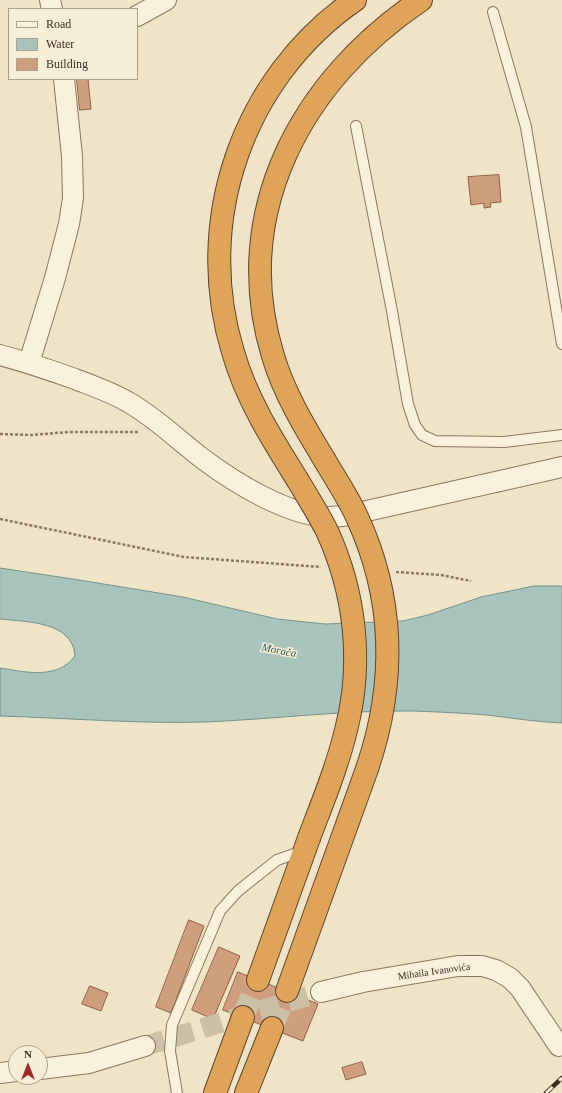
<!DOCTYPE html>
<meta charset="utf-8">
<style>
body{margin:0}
#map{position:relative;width:562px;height:1093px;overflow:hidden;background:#f0e4c8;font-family:"Times New Roman",serif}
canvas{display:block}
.legend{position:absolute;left:8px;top:8px;width:130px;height:72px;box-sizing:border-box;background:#f7eed8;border:1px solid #ada18e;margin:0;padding:5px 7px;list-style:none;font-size:12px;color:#3d2e20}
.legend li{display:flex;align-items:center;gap:8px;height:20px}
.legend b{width:20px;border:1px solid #ada18e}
.north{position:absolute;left:8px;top:1045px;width:40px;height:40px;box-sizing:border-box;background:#f7eed8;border:1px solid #ada18e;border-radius:50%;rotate:0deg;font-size:11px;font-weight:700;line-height:16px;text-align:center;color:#3d2e20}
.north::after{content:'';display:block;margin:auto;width:14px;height:18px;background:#9e2a2b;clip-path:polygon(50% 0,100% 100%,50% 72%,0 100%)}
</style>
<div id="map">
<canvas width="562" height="1093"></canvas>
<ul class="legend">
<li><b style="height:5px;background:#faf1dc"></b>Road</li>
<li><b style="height:11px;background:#a9c4bc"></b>Water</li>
<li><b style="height:11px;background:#cf9f7d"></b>Building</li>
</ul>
<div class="north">N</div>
</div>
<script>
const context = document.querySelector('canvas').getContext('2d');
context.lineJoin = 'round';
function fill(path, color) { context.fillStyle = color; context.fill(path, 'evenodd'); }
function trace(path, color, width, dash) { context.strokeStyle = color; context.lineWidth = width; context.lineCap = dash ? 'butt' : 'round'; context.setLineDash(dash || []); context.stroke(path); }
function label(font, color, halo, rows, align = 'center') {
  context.font = font + ' "Times New Roman",serif'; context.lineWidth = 3; context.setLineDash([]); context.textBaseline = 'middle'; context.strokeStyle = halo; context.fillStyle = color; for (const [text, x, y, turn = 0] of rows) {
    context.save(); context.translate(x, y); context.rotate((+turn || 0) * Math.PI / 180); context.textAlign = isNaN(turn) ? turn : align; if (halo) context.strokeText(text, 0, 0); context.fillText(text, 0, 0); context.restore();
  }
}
const water = new Path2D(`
 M0,568l79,12 104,17 94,22 48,5 78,-3 25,-6 53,-18 53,-11h28v137c-25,-1 -50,-5 -75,-8 -24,-2 -49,-3 -73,-4 -69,-1 -139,8 -208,11 -69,2 -138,-4 -206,-6v-48c26,4 57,12 75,-12 -2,-35 -49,-34 -75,-37z`);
const building = new Path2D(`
 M77,79h11l3,30 -11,1z
 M499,175l2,27 -11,1 1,4 -7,1v-5l-13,2 -3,-28z
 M189,920l15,6 -33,87 -15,-6z
 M219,947l21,9 -27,63 -21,-9z
 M238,972l80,32 -15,37 -80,-31z
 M90,986l18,7 -7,18 -19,-7z
 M362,1062l4,12 -20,6 -4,-12z`);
const minorTunnel = new Path2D(`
 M145,1046l176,-54`);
const motorwayTunnel = new Path2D(`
 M243,1017l15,-37
 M272,1028l15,-37`);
const path = new Path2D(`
 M0,434l32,1 36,-3h71
 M0,519l184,38 137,10
 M396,572l45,3 30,6`);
const service = new Path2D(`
 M493,12l33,115 36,217
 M356,126l36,185 16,93 7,21 7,10 13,6 69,1 58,-7
 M177,1093l-7,-42 2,-26 48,-114 18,-20 39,-31 26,-9`);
const minor = new Path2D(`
 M50,0l2,9
 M137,16l29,-16
 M0,355c26,7 50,15 75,24 18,7 36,13 53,23 27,15 50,38 75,57 32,24 84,56 125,58 7,0 14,-1 21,-2l213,-48
 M29,363l26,-85 14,-54 4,-26 -1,-42 -8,-77
 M321,992l42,-10 95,-16h24l14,4 14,8 10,10 39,58
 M40,1069l49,-6 56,-17
 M0,1073l16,-2`);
const motorway = new Path2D(`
 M324,459c-20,-33 -40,-66 -51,-103 -44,-144 29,-276 148,-356
 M297,479c-25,-40 -51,-81 -64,-127 -40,-130 9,-274 122,-352
 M258,980l51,-142
 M287,991l80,-222
 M215,1093l28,-76
 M246,1093l26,-65`);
const rail = new Path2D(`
 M546,1093l16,-15`);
const motorwayBridge = new Path2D(`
 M324,459c11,19 24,38 33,58 38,82 39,167 10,252
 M297,479c10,17 21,34 30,52 28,61 36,130 20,195 -9,39 -24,75 -38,112`);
const streetNames = [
 ["Mihaila Ivanovića",434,972,-8]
];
const waterNames = [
 ["Morača",279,651,11]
];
fill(water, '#a9c4bc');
trace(water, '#6f938a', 1);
fill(building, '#cf9f7d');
trace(building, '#8d5f41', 1);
trace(minorTunnel, '#ccc0a6', 20, [20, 10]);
trace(motorwayTunnel, '#ccc0a6', 22, [22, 11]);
trace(service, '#8d765c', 12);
trace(minor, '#8d765c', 22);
trace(motorway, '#5b4430', 24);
trace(path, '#8d765c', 2.5, [3, 2]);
trace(service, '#faf1dc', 10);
trace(minor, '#faf1dc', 20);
trace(motorway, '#e0a458', 22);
trace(rail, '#3d2e20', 4.5);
trace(rail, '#f7eed8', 3, [9]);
trace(motorwayBridge, '#5b4430', 24, []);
trace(motorwayBridge, '#e0a458', 22);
label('10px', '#3d2e20', '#f7eed8', streetNames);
label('italic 11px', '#2f5d5a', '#f7eed8', waterNames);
</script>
